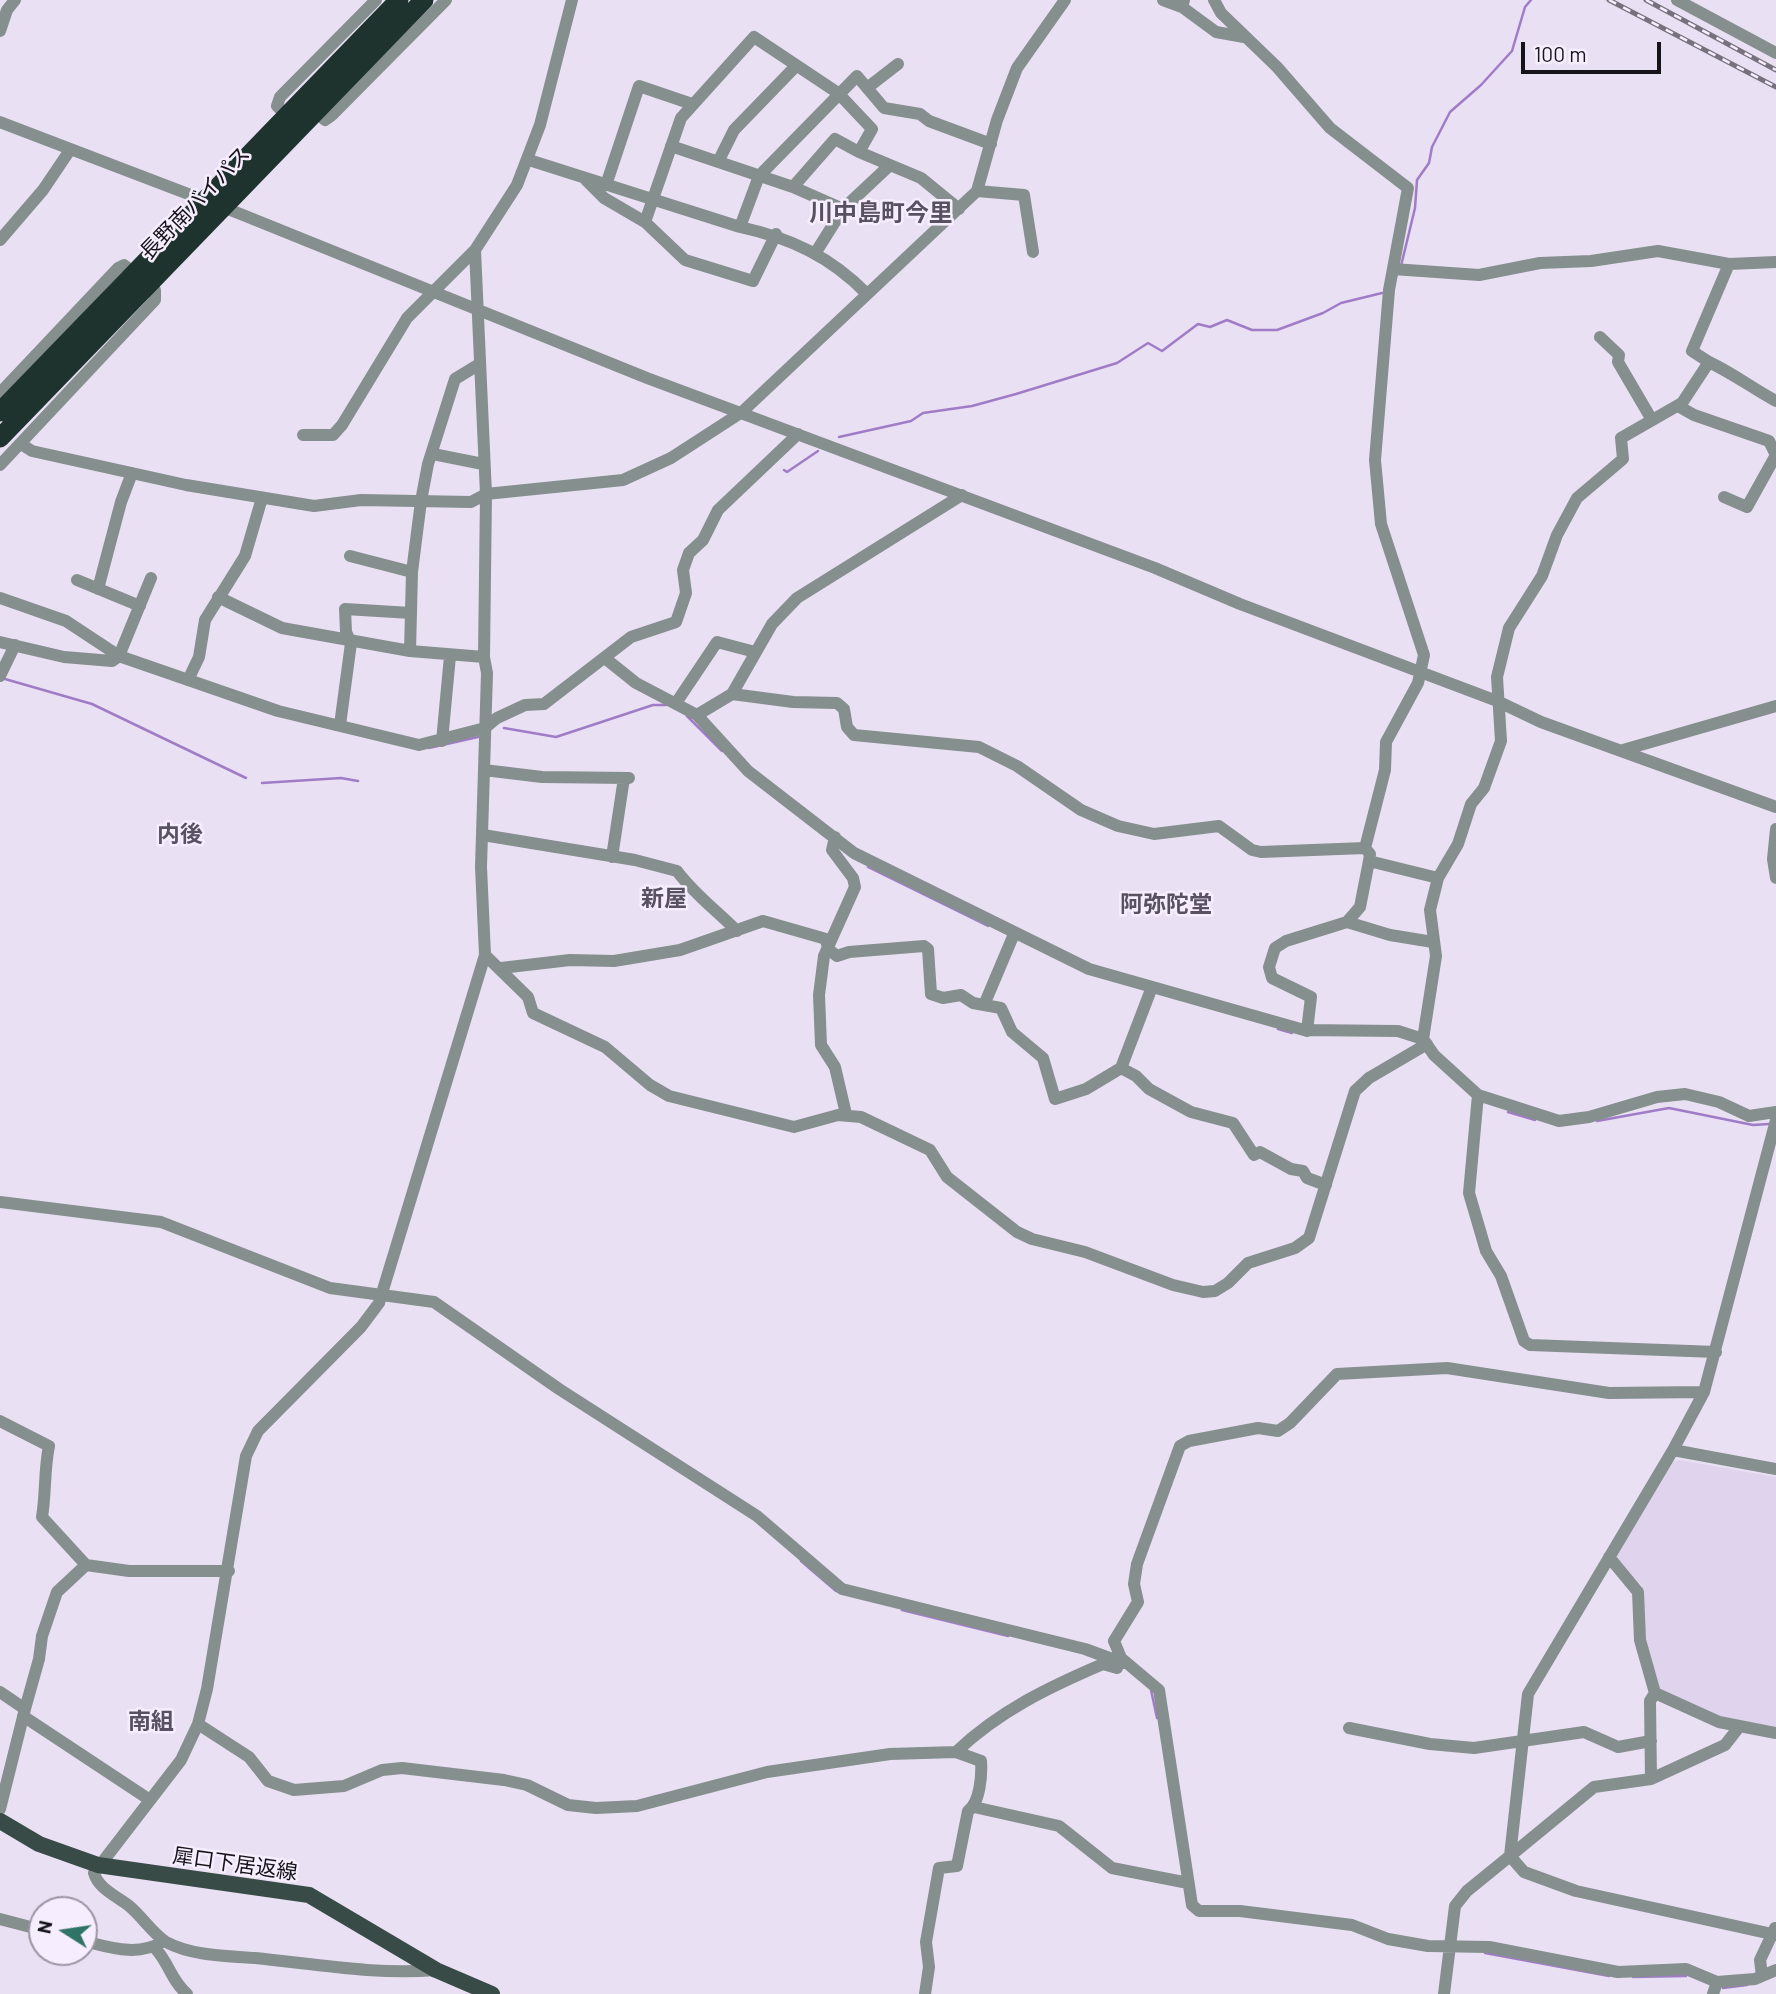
<!DOCTYPE html>
<meta charset="utf-8">
<style>
body{margin:0}
#map{position:relative;width:1776px;height:1994px;overflow:hidden;background:#e9e0f4;font-family:Barlow,sans-serif}
canvas{display:block}
.north{position:absolute;left:28px;top:1896px;width:70px;height:70px;box-sizing:border-box;background:#f6eefe;border:2px solid #9c96a3;border-radius:50%;rotate:282deg;font-size:19px;font-weight:700;line-height:28px;text-align:center;color:#16131a}
.north::after{content:'';display:block;margin:auto;width:24px;height:32px;background:#307467;clip-path:polygon(50% 0,100% 100%,50% 72%,0 100%)}
.scale{position:absolute;left:1521px;top:42px;width:140px;height:32px;box-sizing:border-box;border:4px solid #16131a;border-top:0;padding-left:9px;font-size:21px;line-height:24px;white-space:nowrap;color:#16131a;-webkit-text-stroke:5px #f6eefe;paint-order:stroke}
</style>
<div id="map">
<canvas width="1776" height="1994"></canvas>
<div class="north">N</div>
<div class="scale">100 m</div>
</div>
<script>
const context = document.querySelector('canvas').getContext('2d');
context.lineJoin = 'round';
function fill(path, color) { context.fillStyle = color; context.fill(path, 'evenodd'); }
function trace(path, color, width, dash) { context.strokeStyle = color; context.lineWidth = width; context.lineCap = dash ? 'butt' : 'round'; context.setLineDash(dash || []); context.stroke(path); }
function label(font, color, halo, rows, align = 'center') {
  context.font = font + ' Barlow,"Noto Sans JP",sans-serif'; context.lineWidth = 5; context.setLineDash([]); context.textBaseline = 'middle'; context.strokeStyle = halo; context.fillStyle = color; for (const [text, x, y, turn = 0] of rows) {
    context.save(); context.translate(x, y); context.rotate((+turn || 0) * Math.PI / 180); context.textAlign = isNaN(turn) ? turn : align; if (halo) context.strokeText(text, 0, 0); context.fillText(text, 0, 0); context.restore();
  }
}
const built = new Path2D(`
 M1679,1460l97,17v251l-55,-10 -63,-28 -14,-47 -2,-57 -25,-27v-8l55,-89z`);
const stream = new Path2D(`
 M1401,266l14,-58 2,-28 12,-17 3,-16 18,-35 31,-27 31,-34 13,-44 6,-7
 M839,437l72,-16 12,-8 49,-7 44,-12 101,-31 31,-20 14,8 36,-27 12,3 17,-7 25,10h25l46,-17 18,-10 41,-10
 M784,470l3,2 31,-21
 M5,679l87,25 154,74
 M687,716l35,35
 M504,728l52,9 97,-32h13
 M429,748l49,-11
 M262,783l79,-5 17,3
 M868,867l120,59
 M1278,1029l14,4
 M1508,1112l27,8
 M1597,1121l72,-13 84,17 16,-1
 M801,1561l35,30
 M902,1610l106,26
 M1151,1690l6,28
 M1485,1953l124,23
 M1633,1977l53,-1
 M1723,1988l24,-3`);
const minor = new Path2D(`
 M1163,0l19,7 2,-7
 M1214,0l7,13 56,54 53,61 78,60 -19,102 -14,170 6,64 43,131 -6,28 -32,59 -1,28 -20,78 5,6 -1,7 69,17
 M1677,0l99,53
 M1182,7l34,25 28,5
 M0,31l7,-21 8,-10
 M867,88l31,-24
 M316,112l9,8 7,-5 114,-115
 M286,115l-9,-9 3,-9 96,-97
 M0,122l238,91 409,165 508,190 85,36 257,97 44,21 235,85
 M671,146l122,41 50,22 47,-44
 M529,160l211,67c51,11 91,30 127,67
 M718,162l16,-32 61,-63
 M586,180l18,18 41,24 40,38 68,21 23,-47
 M606,185l33,-99 53,18
 M793,187l42,-48 24,13
 M977,191l47,4 9,57
 M645,222l36,-104 73,-81 84,56 34,36 -13,23 62,26 38,31
 M740,227l19,-51 98,-100 27,32 36,6 9,7 62,23
 M0,240l43,-50 27,-40
 M816,252l27,-43
 M1393,269l86,6 61,-12 51,-2 67,-10 71,13 47,-2
 M1600,337l19,18 -1,7 34,58
 M1709,362c25,12 43,26 67,39
 M0,393l118,-125 6,-3 11,8
 M1678,406l16,9 75,26 7,14 -29,52 -23,-10
 M303,435h30l9,-10 65,-107 68,-68 42,-65 23,-60 32,-125
 M21,444l11,7 154,34 128,21 47,-6 110,2 15,-8 137,-14 48,-22 71,-46 235,-221 20,-71 20,-52 48,-68
 M433,454l50,10
 M0,465l155,-165v-10l-6,-6
 M350,556l62,16
 M77,580l63,26
 M98,589l23,-87 11,-29
 M218,597l64,31 128,23 74,6
 M0,598l66,23 53,35 32,-78
 M0,642l64,15 48,4 7,-5 159,55 141,34 66,-17 12,-10 28,-13 19,-1 87,-67 45,-15 10,-29 -3,-23 6,-17 14,-13 15,-30 80,-76
 M410,651l2,-79 9,-71 7,-37 27,-85 23,-14
 M606,659l30,24 61,32 51,56 106,82 235,116 215,61 94,1 25,8 11,16 44,40 81,26 30,-4 68,-20 28,-3 34,8 30,14 27,-4
 M0,676l15,-31
 M188,680l11,-23 6,-37 40,-64 17,-58
 M732,694l61,8 44,1 7,6 3,18 7,8 125,12 38,19 64,44 37,16 36,8 65,-8 33,24 9,2 104,-4
 M676,703l41,-61 38,10
 M697,715l35,-21 40,-70 25,-26 165,-103
 M340,725l11,-82 -5,-11 -1,-23 66,4
 M442,741l8,-85
 M1623,750l153,-44
 M484,770l58,7 87,1
 M1776,829l-3,30 3,19
 M483,835l152,25 42,11c17,23 39,39 60,60
 M835,837l-3,13 21,28 2,9 -31,69 -5,39 2,50 14,22 11,47
 M612,857l12,-79
 M1369,861l-9,46 -13,15 43,13 43,7
 M485,955l43,42 5,16 72,34 45,38 19,11 125,31 44,-12 23,2 69,33 17,27 70,55 15,7 53,13 88,33 30,7 12,-1 13,-8 20,-20 47,-15 14,-10 46,-147 14,-13 58,-34
 M501,968l69,-8 44,1 66,-11 83,-29 63,18 2,10 9,7 12,-4 75,-6 4,3 3,45 12,4 18,-3 12,8 28,5 11,24 31,26 12,41 31,-10 35,-21 31,-81
 M984,1005l30,-71
 M1307,1031l4,-34 -39,-19 -3,-11 6,-19 11,-7 61,-19
 M1423,1039l13,-83 -6,-46 8,-32 20,-34 13,-40 13,-16 17,-47 -4,-64 12,-49 33,-52 15,-41 20,-37 46,-39 -2,-21 61,-35 27,-41 -17,-11 37,-87
 M1121,1068l15,8 13,13 42,23 42,11 21,32 6,-3 31,17 12,2 4,7 19,7
 M1478,1095l-9,98 17,58 15,25 23,65 6,4 186,7
 M0,1202l161,20 169,66 104,14 125,87 198,127 85,73 243,60 38,14
 M1704,1392l-95,1 -162,-25 -110,6 -47,49 -12,8 -20,-3 -69,13 -9,5 -43,118 -3,20 4,18 -24,39 7,17 38,32 33,215 7,6h41l112,14 36,14 40,7 61,1 129,25 68,-3 31,13 -4,12
 M0,1421l49,25c-5,24 -3,47 -7,71l44,48 -29,27 -15,44 -3,23 -14,50
 M1673,1450l103,19
 M1609,1557l29,35 2,48 15,53 64,29 57,11
 M86,1565l43,6h100
 M0,1692l25,17 -25,100
 M23,1716l127,84
 M198,1724l51,33 19,24 26,9 50,-4 38,-16 20,-2 102,12 23,5 41,20 28,3 41,-2 130,-34 123,-18 66,-2 25,9c1,14 -1,42 -13,50l-11,55 -18,2 -13,74 3,25 -4,27
 M1739,1727l-14,18 -74,34 -57,8 -84,69 14,16 52,19 200,44
 M1349,1728l81,16 44,4 110,-16 34,15 33,-6
 M956,1752c43,-41 93,-65 147,-88l14,4
 M1651,1779l-1,-78 5,-8
 M974,1807l85,19 53,42 76,15
 M0,1919l42,11
 M84,1941c28,7 54,16 80,0
 M154,1947c15,15 16,32 33,47
 M436,1970c-60,5 -121,-6 -181,-12 -28,-2 -63,-2 -89,-16 -14,-9 -25,-27 -38,-37 -12,-9 -30,-17 -34,-32l87,-113 17,-36 9,-35 39,-233 12,-25 103,-104 18,-24 106,-348 -4,-88 6,-194 -3,-16 2,-163 -11,-244
 M1762,1976l-2,-16 15,-32
 M1717,1982l38,-3 21,-9
 M1444,1994l11,-88 12,-15 43,-35 18,-162 145,-244 31,-58 72,-272`);
const major = new Path2D(`
 M0,1821l39,23 59,21 211,30 127,75 56,24`);
const highway = new Path2D(`
 M0,412l399,-412
 M0,438l424,-438`);
const rail = new Path2D(`
 M1609,0l167,87
 M1646,0l130,70`);
const streetNames = [
 ["長野南バイパス",195,203,-46],
 ["犀口下居返線",235,1864,8]
];
const neighbourhoodNames = [
 ["内後",180,834],
 ["新屋",664,898],
 ["阿弥陀堂",1166,904],
 ["南組",151,1721]
];
const quarterNames = [
 ["川中島町今里",881,213]
];
fill(built, '#dfd3ed');
trace(stream, '#a17cc6', 2.5);
trace(minor, '#858f8d', 12);
trace(major, '#384b46', 16);
trace(highway, '#1e332e', 19);
trace(rail, '#77717e', 5);
trace(rail, '#f6eefe', 2.5, [8]);
label('21px', '#16131a', '#f6eefe', streetNames);
label('bold 23px', '#585161', '#f6eefe', neighbourhoodNames);
label('bold 24px', '#585161', '#f6eefe', quarterNames);
</script>
